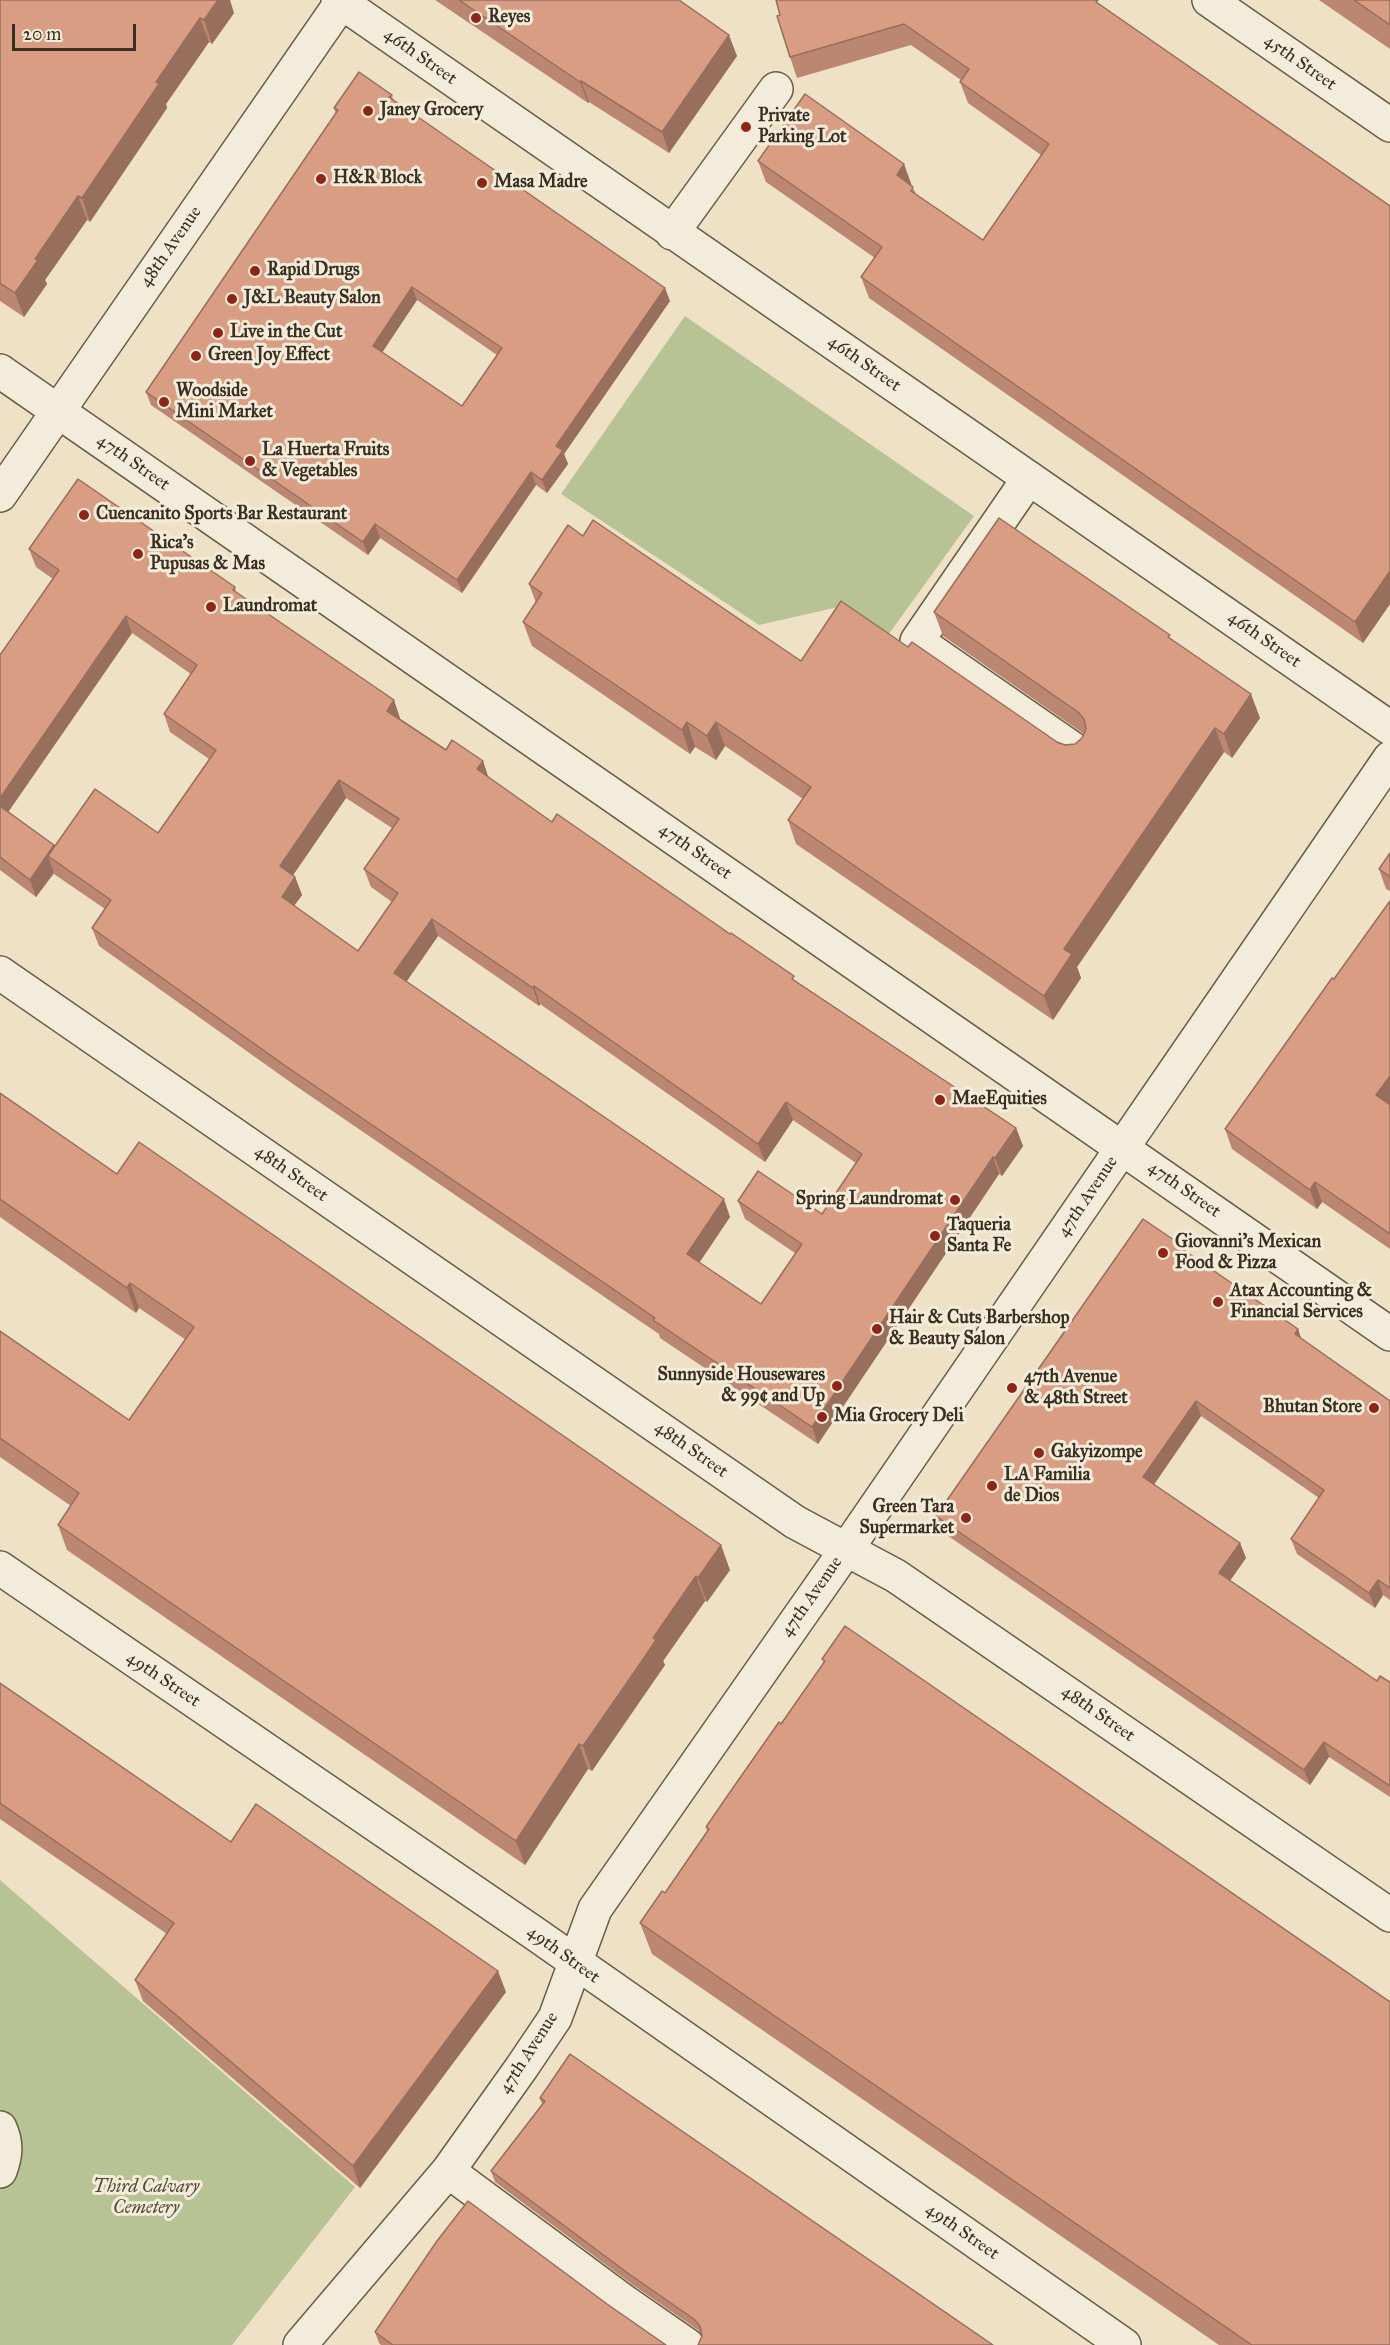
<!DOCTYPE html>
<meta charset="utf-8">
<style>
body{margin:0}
#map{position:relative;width:1390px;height:2345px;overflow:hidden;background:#eee1c6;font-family:"IM FELL Great Primer",serif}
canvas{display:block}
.scale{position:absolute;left:12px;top:24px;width:124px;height:27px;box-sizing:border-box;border:3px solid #3b2f21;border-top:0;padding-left:8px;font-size:18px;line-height:21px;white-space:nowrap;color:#3b2f21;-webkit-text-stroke:4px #f4ecda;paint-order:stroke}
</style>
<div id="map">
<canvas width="1390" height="2345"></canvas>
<div class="scale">20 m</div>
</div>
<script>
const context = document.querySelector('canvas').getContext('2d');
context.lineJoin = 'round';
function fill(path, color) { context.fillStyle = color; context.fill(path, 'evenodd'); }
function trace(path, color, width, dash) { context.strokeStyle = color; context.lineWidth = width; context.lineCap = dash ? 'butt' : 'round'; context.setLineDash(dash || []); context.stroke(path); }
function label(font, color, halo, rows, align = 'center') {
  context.font = font + ' "IM FELL Great Primer",serif'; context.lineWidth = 6; context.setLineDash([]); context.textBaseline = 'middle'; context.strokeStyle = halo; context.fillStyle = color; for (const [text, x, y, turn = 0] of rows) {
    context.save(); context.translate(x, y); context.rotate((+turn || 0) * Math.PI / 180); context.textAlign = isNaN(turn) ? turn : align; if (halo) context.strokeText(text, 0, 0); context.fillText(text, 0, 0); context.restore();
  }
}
const green = new Path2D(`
 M685,316l289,200 -88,122 -48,-31 -79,18 -198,-131z
 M0,1880l355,307 -123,158h-232z`);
const minor = new Path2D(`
 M338,0l1052,728
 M1209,0l181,125
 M672,233l104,-144
 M0,371l1390,963
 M1029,478l-112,163 159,110
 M0,495l343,-495
 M0,973l795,549 101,54 494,339
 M0,1568l534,365 590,412
 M0,2128c7,16 6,27 0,43
 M448,2171l174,129 65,45
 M300,2345l148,-174 74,-104 33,-49 40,-109 251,-359 544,-792`);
const wall = new Path2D(`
 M0,0l234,13 -22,31 -3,-2 -43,62 1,4 -77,114 -3,-2 -42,60 2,4 -23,33 -24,-16z
 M435,0h244l58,56 -68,97 -80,-51 -1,1z
 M1319,0h71v49z
 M1101,5l289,201v398l-27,39 -494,-345 -8,-21 14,-19 -109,-76 -8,-21 154,25 4,8 67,46 58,-85 -73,-52 -8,-21 1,-2 -50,-35 -114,33 -7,-21 -10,-42z
 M392,95l1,5 277,201 -106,153 4,10 -21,29 -11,-8 -74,108 -82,-55 -12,17 -217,-150 -5,-13 190,-278 -2,-6zM417,300l80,55 -35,51 -80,-54z
 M583,536l218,125 107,-14 149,95 8,3 10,-1 7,-6 2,-4 -141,-98 -9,-24 237,27 89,79 -28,40 -8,-6 -72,105 -75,110 4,11 -28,42 -257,-176 -8,-24 15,-21 -78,-53 -9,14 -21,-13 -5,7 -158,-108 -9,-24 13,-19 -7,-19z
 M29,549l206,38 1,5 164,126v1l46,31 37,11 5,16 64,45 244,159 220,147 7,18 -21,30 -3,-2 -181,270 -158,-106 -1,-4 -37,-25 -329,-225 -194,-138 -7,-18 13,-19 -51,-35v-1l-18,24 -36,-27v-215l53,-76 -17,-12zM132,633l59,41 -27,40 6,18 39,27 -51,74 -103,13 -1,-1 -46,-33zM346,798l46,30 -28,41 7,18 21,15 -34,49 -64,-45 8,-11 -7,-18 -2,-2zM438,936l101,70 1,-2 225,158 28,-42 63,43 -34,51 -84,-13 7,18 50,34 -34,51 -62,-41 31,-46 -324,-235z
 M1390,853v38l-4,-2 -7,-20z
 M1390,901v348l-68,-47 -5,7 -85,-60 -7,-20z
 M0,1093l117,81 613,396 -23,32 -2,-1 -42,60 2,4 -23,33 -50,73 -4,-2 -63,96 -458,-315 -9,-25 13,-19 -71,-49v-126l129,89 57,-80 -47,-32 -3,5 -136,-96z
 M1180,1244l2,5 116,80 3,10 89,62v199l-7,-5 -8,13 -78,-54 -6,-15 28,-41 -118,-82 -47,68 86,59 6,15 -16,22 147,101 13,1v115l-61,-40 -19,28 -369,-254 -5,-15z
 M845,1626l545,719h-171l-567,-391 -12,-31 25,-30 42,-62 -1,-4 75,-103 43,-61 -2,-4z
 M0,1683l231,159 275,150 -146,196 -217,-187 -8,-21 32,-46 -167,-115z
 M540,2098l453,247 -294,-1 3,-8 -1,-2 -3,-4 -65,-45 -138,-103 -4,-11 51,-67z
 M607,2304l59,41h-285l-2,-2 -4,-11z`);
const shadedWall = new Path2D(`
 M218,0h12l4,13 -22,31 -8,-24z
 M200,18l9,24 -43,62 1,4 -77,114 -8,-24 74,-116z
 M729,35l8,21 -68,97 -7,-21z
 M581,81l8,21 -1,1 -8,-21z
 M904,164l8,22 -15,-11z
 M78,196l9,24 -42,60 2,4 -23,33 -9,-24 20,-34z
 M412,287l5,13 -39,59 -5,-13z
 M665,288l5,13 -106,153 4,10 -21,29 -5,-13 14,-34z
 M531,472l5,13 -74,108 -5,-13z
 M375,524l5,14 -12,17 -5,-13z
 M1390,571v33l-27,39 -8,-21z
 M126,616l6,17 -130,188 -2,-6v-17z
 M1251,694l9,24 -28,40 -8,-24z
 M394,700l6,18 -7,10 -6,-17z
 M687,722l8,25 -5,7 -8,-24z
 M716,722l9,24 -9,14 -9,-24z
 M1215,728l9,24 -147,215 4,11 -28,42 -9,-24 20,-47z
 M483,761l6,18 -12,-10z
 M339,780l7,18 -59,86 -7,-18z
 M54,845l7,18 -13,-7 6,17 -18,24 -6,-17z
 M295,877l7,18 -14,19 -6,-17z
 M432,919l6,17 -38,55 -6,-18z
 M534,986l6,18 -1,2 -6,-18z
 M1390,1076v30l-14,-11z
 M786,1102l7,18 -28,42 -7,-18z
 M1016,1128l7,18 -21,30 -7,-18z
 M993,1157l6,17 -181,270 -6,-17z
 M1315,1182l7,20 -5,7 -7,-19z
 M724,1199l6,18 -37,55 -6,-18z
 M130,1283l9,25 -3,5 -9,-25z
 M1298,1329l5,15 -8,-10z
 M1196,1401l5,15 -52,76 -6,-15z
 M1240,1543l6,15 -21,30 -6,-15z
 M721,1545l9,25 -23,32 -9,-24z
 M696,1576l9,25 -42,60 2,4 -73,106 -9,-25 70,-108z
 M1378,1580l5,15 -8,13 -6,-15z
 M1324,1742l5,15 -19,28 -6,-15z
 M579,1744l9,25 -63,96 -9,-24z
 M498,1971l8,21 -146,196 -7,-22z`);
const building = new Path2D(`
 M0,0h218l-14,20 -4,-2 -44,64 3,2 -77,114 -4,-2 -43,63 3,1 -23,33 -15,-10z
 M459,0h220l50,35 -67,97 -81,-51 -1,1z
 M776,0h322l-2,2 294,204v365l-35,51 -494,-345 21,-30 -124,-86 47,-67 99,70 -7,11 16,12 -2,4 72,49 66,-96 -89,-62 9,-13 -65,-45 -114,33 -13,-41 3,-1z
 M1354,0h36v25z
 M359,72l33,23 -3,2 276,191 -109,158 7,4 -21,30 -11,-8 -74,108 -82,-56 -12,18 -217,-150 192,-282 -4,-2zM412,287l90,61 -40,58 -89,-60z
 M78,479l157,108 -2,3 161,110 -7,11 59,39 6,-10 31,21 -6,8 75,53 5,-8 173,120 1,-1 63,43 -2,3 224,149 -21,30 -2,-1 -181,270 -159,-107 2,-2 -39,-27 -329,-224 -195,-139 19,-28 -63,-44 47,-67 63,44 58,-83 -52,-36 33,-49 -71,-49 -126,182v-143l59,-85 -30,-21zM339,780l60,39 -35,50 34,24 -40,58 -76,-54 13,-20 -15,-11zM432,919l101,69 1,-2 224,158 28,-42 76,52 -40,60 -64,-43 -20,30 64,43 -41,60 -74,-50 37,-55 -330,-226z
 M999,518l171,117 -2,2 83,57 -27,40 -9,-6 -72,105 -79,116 8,5 -28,42 -256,-176 23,-33 -95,-65 -9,14 -20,-14 -5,8 -159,-108 19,-29 -13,-9 39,-59 15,11 10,-16 208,141 40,-60 67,46 4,-5 145,100 8,3 10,-1 7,-6 4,-9 -2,-10 -6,-7 -144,-100z
 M0,806l54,39 -24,35 -30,-23z
 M1390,853v24l-11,-8z
 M1390,901v175l-14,19 14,10v129l-75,-52 -5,8 -85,-61 107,-151 2,1z
 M0,1093l117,81 22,-32 582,403 -23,33 -2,-2 -43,62 3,2 -23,34 -50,72 -4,-2 -63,97 -458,-316 21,-32 -79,-55v-107l129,89 65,-93 -64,-44 -3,5 -127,-89z
 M1143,1219l37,25 -2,2 120,83 -3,5 95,67v187l-12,-8 -9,13 -78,-54 33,-49 -128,-89 -53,76 97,66 -21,30 158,108 3,-5 10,6v104l-66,-44 -20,28 -368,-254z
 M845,1626l545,376v343h-138l-612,-422 22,-32 3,2 44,-64 -3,-2 22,-32 51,-73 2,2 44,-63 -3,-2z
 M0,1683l231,159 25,-38 242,167 -145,195 -218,-186 39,-57 -174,-120z
 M570,2054l423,291h-295l4,-9 -2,-10 -6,-7 -65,-45 -138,-103 54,-70 -5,-3z
 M468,2201l139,103 59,41h-273l-18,-13 62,-91z`);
const markers = [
 [476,18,6,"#8f2418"],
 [368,111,6,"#8f2418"],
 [746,127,6,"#8f2418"],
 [321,179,6,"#8f2418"],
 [482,183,6,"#8f2418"],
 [255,271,6,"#8f2418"],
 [232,299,6,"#8f2418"],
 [218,333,6,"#8f2418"],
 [196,356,6,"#8f2418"],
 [164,402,6,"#8f2418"],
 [250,461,6,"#8f2418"],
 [84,515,6,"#8f2418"],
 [138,554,6,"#8f2418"],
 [211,607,6,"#8f2418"],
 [940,1100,6,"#8f2418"],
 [955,1200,6,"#8f2418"],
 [935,1236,6,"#8f2418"],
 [1163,1253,6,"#8f2418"],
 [1218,1302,6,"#8f2418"],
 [877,1329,6,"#8f2418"],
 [837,1386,6,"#8f2418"],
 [1012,1388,6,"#8f2418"],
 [1374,1408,6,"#8f2418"],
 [822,1417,6,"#8f2418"],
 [1039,1453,6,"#8f2418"],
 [992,1486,6,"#8f2418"],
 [966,1518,6,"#8f2418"]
];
const poiNames = [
 ["Reyes",488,18],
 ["Janey Grocery",380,111],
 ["Private",758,117],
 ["Parking Lot",758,138],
 ["H&R Block",333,179],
 ["Masa Madre",494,183],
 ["Rapid Drugs",267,271],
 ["J&L Beauty Salon",244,299],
 ["Live in the Cut",230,333],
 ["Green Joy Effect",208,356],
 ["Woodside",176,392],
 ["Mini Market",176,413],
 ["La Huerta Fruits",262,451],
 ["& Vegetables",262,472],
 ["Cuencanito Sports Bar Restaurant",96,515],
 ["Rica's",150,544],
 ["Pupusas & Mas",150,565],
 ["Laundromat",223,607],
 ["MaeEquities",952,1100],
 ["Spring Laundromat",943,1200,"right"],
 ["Taqueria",947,1226],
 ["Santa Fe",947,1247],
 ["Giovanni's Mexican",1175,1243],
 ["Food & Pizza",1175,1264],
 ["Atax Accounting &",1230,1292],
 ["Financial Services",1230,1313],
 ["Hair & Cuts Barbershop",889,1319],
 ["& Beauty Salon",889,1340],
 ["Sunnyside Housewares",825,1376,"right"],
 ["& 99¢ and Up",825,1397,"right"],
 ["47th Avenue",1024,1378],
 ["& 48th Street",1024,1399],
 ["Bhutan Store",1362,1408,"right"],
 ["Mia Grocery Deli",834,1417],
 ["Gakyizompe",1051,1453],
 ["LA Familia",1004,1476],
 ["de Dios",1004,1497],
 ["Green Tara",954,1508,"right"],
 ["Supermarket",954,1529,"right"]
];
const streetNames = [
 ["46th Street",420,57,35],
 ["45th Street",1300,63,35],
 ["48th Avenue",171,247,-55],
 ["46th Street",864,364,35],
 ["47th Street",133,463,35],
 ["46th Street",1264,640,35],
 ["47th Street",695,852,35],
 ["48th Street",291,1174,35],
 ["47th Street",1184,1190,35],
 ["47th Avenue",1088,1197,-56],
 ["48th Street",691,1450,35],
 ["47th Avenue",812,1597,-55],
 ["49th Street",163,1680,34],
 ["48th Street",1098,1714,35],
 ["49th Street",563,1955,36],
 ["47th Avenue",529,2053,-57],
 ["49th Street",962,2232,35]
];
const parkNames = [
 ["Third Calvary",146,2188],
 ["Cemetery",146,2209]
];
fill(green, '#b8c395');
trace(minor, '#685c4a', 36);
trace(minor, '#f4ecda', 33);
fill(wall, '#bb8772');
fill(shadedWall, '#986e5c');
fill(building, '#d99d84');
trace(building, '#986e5c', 1.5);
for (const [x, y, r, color] of markers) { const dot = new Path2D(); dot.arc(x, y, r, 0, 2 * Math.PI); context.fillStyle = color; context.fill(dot); trace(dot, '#f4ecda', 2); }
label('bold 18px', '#3b2f21', '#f4ecda', poiNames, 'left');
label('18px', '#3b2f21', '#f4ecda', streetNames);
label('italic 18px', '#544d38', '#f4ecda', parkNames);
</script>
